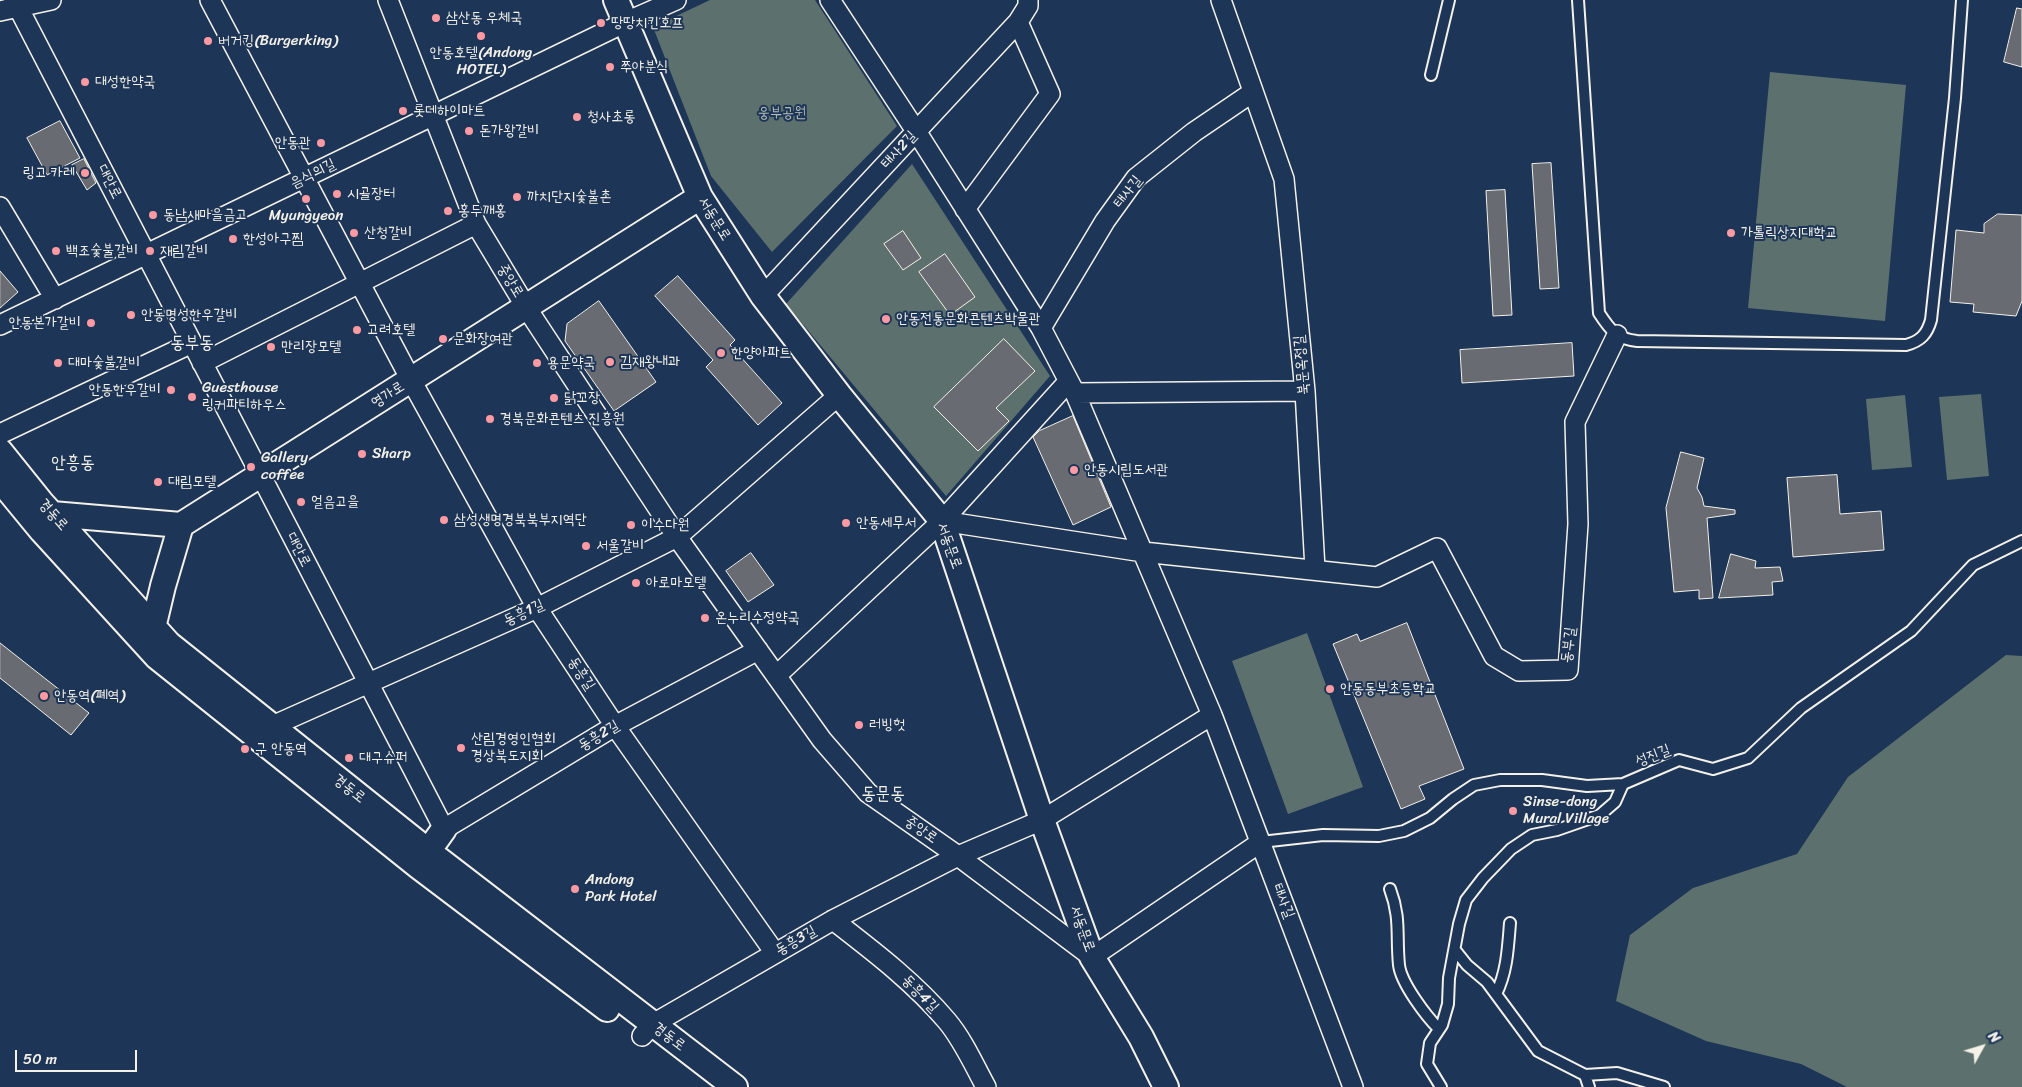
<!DOCTYPE html>
<meta charset="utf-8">
<style>
body{margin:0}
#map{position:relative;width:2022px;height:1087px;overflow:hidden;background:#1d3557;font-family:Sriracha,sans-serif}
canvas{display:block}
.north{position:absolute;left:1957px;top:1022px;width:50px;height:50px;-webkit-text-stroke:4px #1d3557;paint-order:stroke;rotate:51deg;font-size:14px;font-weight:700;line-height:20px;text-align:center;color:#f4f1e8}
.north::after{content:'';display:block;margin:auto;width:18px;height:22px;background:#f4f1e8;clip-path:polygon(50% 0,100% 100%,50% 72%,0 100%)}
.scale{position:absolute;left:15px;top:1050px;width:122px;height:22px;box-sizing:border-box;border:2px solid #f4f1e8;border-top:0;padding-left:6px;font-size:15px;line-height:18px;white-space:nowrap;color:#f4f1e8;-webkit-text-stroke:4px #1d3557;paint-order:stroke}
</style>
<div id="map">
<canvas width="2022" height="1087"></canvas>
<div class="north">N</div>
<div class="scale">50 m</div>
</div>
<script>
const context = document.querySelector('canvas').getContext('2d');
context.lineJoin = 'round';
function fill(path, color) { context.fillStyle = color; context.fill(path, 'evenodd'); }
function trace(path, color, width, dash) { context.strokeStyle = color; context.lineWidth = width; context.lineCap = dash ? 'butt' : 'round'; context.setLineDash(dash || []); context.stroke(path); }
function label(font, color, halo, rows, align = 'center') {
  context.font = font + ' Sriracha,"Poor Story",sans-serif'; context.lineWidth = 4; context.setLineDash([]); context.textBaseline = 'middle'; context.strokeStyle = halo; context.fillStyle = color; for (const [text, x, y, turn = 0] of rows) {
    context.save(); context.translate(x, y); context.rotate((+turn || 0) * Math.PI / 180); context.textAlign = isNaN(turn) ? turn : align; if (halo) context.strokeText(text, 0, 0); context.fillText(text, 0, 0); context.restore();
  }
}
const green = new Path2D(`
 M710,0h105l82,126 -125,126 -61,-76 -58,-149z
 M1770,72l136,13 -21,236 -137,-13z
 M912,164l138,212 -104,120 -160,-192z
 M1981,394l8,82 -42,4 -8,-83z
 M1905,395l7,72 -40,3 -6,-71z
 M1307,633l56,154 -75,27 -56,-153z
 M2006,655l16,1v431h-175l-46,-23 -95,-23 -90,-40 14,-66 63,-47 104,-34 51,-77z`);
const building = new Path2D(`
 M2017,8l5,1v58l-18,-5z
 M60,121l20,37 -33,17 -20,-37z
 M84,159l12,24 -9,7 -15,-25z
 M1551,163l8,125 -19,1 -8,-125z
 M1505,190l7,125 -19,1 -7,-125z
 M1998,214l24,1v86l-6,15 -43,-4 1,-8 -24,-2 6,-72 28,3v-9z
 M903,231l18,27 -18,12 -19,-26z
 M945,254l30,43 -25,18 -31,-43z
 M0,271l18,21 -18,16z
 M678,276l57,64 -5,5 52,58 -24,22 -52,-58 7,-7 -58,-64z
 M599,301l57,81 -42,29 -49,-70 2,-17z
 M1004,339l31,32 -39,37 13,13 -31,30 -44,-44z
 M1572,343l2,33 -112,7 -2,-33z
 M1073,416l38,91 -38,18 -40,-88 6,-6z
 M1681,452l23,6 -7,30 5,9 2,9 31,4v4l-28,4 6,80 -14,1v-9l-25,2 -8,-84z
 M1837,475l3,39 41,-3 3,39 -91,7 -6,-79z
 M751,553l23,32 -26,17 -22,-31z
 M1731,554l25,7 -1,7 25,-1 3,14 -11,1 1,13 -54,3z
 M1407,623l57,146 -45,17 6,13 -24,10 -68,-165 24,-10 3,7z
 M0,643l89,70 -18,22 -71,-57z`);
const service = new Path2D(`
 M1578,0l21,313c11,17 18,26 38,28l269,4c15,-4 21,-11 25,-25l24,-222 7,-98
 M1431,75l18,-75
 M1261,842l62,-7 56,1 25,-5 26,-13 23,-19 21,-14 26,-5h42l45,6 36,-2 56,-24 34,9 35,-11 53,-50 110,-77 62,-66 49,-24
 M1390,889c11,29 6,47 9,76 2,18 27,51 40,64
 M1455,950l12,15 20,17 51,69 47,24 32,-2 47,14
 M1496,994c11,-22 12,-46 14,-71
 M1585,1075l4,12
 M1441,1087l-14,-23 3,-21 12,-18 6,-21 1,-26 10,-54 7,-24 17,-22 28,-29 21,-14 25,-5 43,-15 15,-13 8,-18`);
const minor = new Path2D(`
 M210,0l201,380 126,228 78,118 160,227
 M388,0l88,224 50,83 151,230 145,203 46,53 90,63 134,101 169,-115
 M830,0l86,131 125,197 34,65 137,322 141,372
 M1221,0l63,179 21,212 10,178
 M18,7l426,822 171,-103 143,-76
 M0,11l51,-11
 M0,207l55,92
 M965,209l85,-115 -32,-72
 M763,296l255,-274 10,-16v-6
 M0,325l626,-303 50,-22
 M1041,328l64,-107 31,-43 58,-46 59,-40
 M202,363l274,-139
 M1075,393l230,-2
 M0,434l192,-91
 M942,521l201,31 234,25 60,-29 57,108 25,15 49,-1 10,-146 -3,-102 42,-87
 M776,676l166,-155 126,-139
 M270,727l267,-119 140,-71 162,-142
 M833,920c40,31 81,62 114,101 16,19 27,44 39,66
 M642,1036l11,-12 180,-104 125,-64 84,-36 170,-105`);
const tertiary = new Path2D(`
 M16,0l2,7
 M616,0l84,197 63,99 76,99 103,126 100,299 50,137 49,80 25,50
 M0,451l41,51 128,142 259,207 307,236
 M0,480l42,51 115,126 261,209 189,143
 M52,514l129,11
 M147,637l6,-9 10,-42 18,-61 519,-328
 M419,864l25,-35`);
const markers = [
 [436,18,5,"#ff9aa2"],
 [601,23,5,"#ff9aa2"],
 [481,36,5,"#ff9aa2"],
 [208,41,5,"#ff9aa2"],
 [610,67,5,"#ff9aa2"],
 [85,82,5,"#ff9aa2"],
 [403,111,5,"#ff9aa2"],
 [577,117,5,"#ff9aa2"],
 [469,131,5,"#ff9aa2"],
 [321,143,5,"#ff9aa2"],
 [85,173,5,"#ff9aa2"],
 [337,194,5,"#ff9aa2"],
 [517,197,5,"#ff9aa2"],
 [306,199,5,"#ff9aa2"],
 [448,211,5,"#ff9aa2"],
 [153,215,5,"#ff9aa2"],
 [354,233,5,"#ff9aa2"],
 [1731,233,5,"#ff9aa2"],
 [233,239,5,"#ff9aa2"],
 [56,251,5,"#ff9aa2"],
 [150,251,5,"#ff9aa2"],
 [131,315,5,"#ff9aa2"],
 [886,319,5,"#ff9aa2"],
 [91,323,5,"#ff9aa2"],
 [357,330,5,"#ff9aa2"],
 [443,339,5,"#ff9aa2"],
 [271,347,5,"#ff9aa2"],
 [721,353,5,"#ff9aa2"],
 [610,362,5,"#ff9aa2"],
 [58,363,5,"#ff9aa2"],
 [537,363,5,"#ff9aa2"],
 [171,390,5,"#ff9aa2"],
 [192,397,5,"#ff9aa2"],
 [554,398,5,"#ff9aa2"],
 [490,419,5,"#ff9aa2"],
 [362,454,5,"#ff9aa2"],
 [251,467,5,"#ff9aa2"],
 [1074,470,5,"#ff9aa2"],
 [158,482,5,"#ff9aa2"],
 [301,502,5,"#ff9aa2"],
 [444,520,5,"#ff9aa2"],
 [846,523,5,"#ff9aa2"],
 [631,525,5,"#ff9aa2"],
 [586,546,5,"#ff9aa2"],
 [636,583,5,"#ff9aa2"],
 [705,618,5,"#ff9aa2"],
 [1330,689,5,"#ff9aa2"],
 [44,696,5,"#ff9aa2"],
 [859,725,5,"#ff9aa2"],
 [461,748,5,"#ff9aa2"],
 [245,749,5,"#ff9aa2"],
 [349,758,5,"#ff9aa2"],
 [1513,811,5,"#ff9aa2"],
 [575,889,5,"#ff9aa2"]
];
const poiNames = [
 ["삼산동 우체국",446,18],
 ["땅땅치킨호프",611,23],
 ["버거킹(Burgerking)",218,41],
 ["안동호텔(Andong",481,53,"center"],
 ["HOTEL)",481,70,"center"],
 ["쭈야분식",620,67],
 ["대성한약국",95,82],
 ["롯데하이마트",413,111],
 ["청사초롱",587,117],
 ["돈가왕갈비",479,131],
 ["안동관",311,143,"right"],
 ["링고 카레",75,173,"right"],
 ["시골장터",347,194],
 ["까치단지숯불촌",527,197],
 ["홍두깨홍",458,211],
 ["동남새마을금고",163,215],
 ["Myungyeon",306,216,"center"],
 ["산청갈비",364,233],
 ["가톨릭상지대학교",1741,233],
 ["한성아구찜",243,239],
 ["백조숯불갈비",66,251],
 ["재림갈비",160,251],
 ["안동명성한우갈비",141,315],
 ["안동전통문화콘텐츠박물관",896,319],
 ["안동본가갈비",81,323,"right"],
 ["고려호텔",367,330],
 ["문화장여관",453,339],
 ["만리장모텔",281,347],
 ["한양아파트",731,353],
 ["김재왕내과",620,362],
 ["대마숯불갈비",68,363],
 ["용문약국",547,363],
 ["Guesthouse",202,388],
 ["링커파티하우스",202,405],
 ["안동한우갈비",161,390,"right"],
 ["닭꼬장",564,398],
 ["경북문화콘텐츠 진흥원",500,419],
 ["Sharp",372,454],
 ["Gallery",261,458],
 ["coffee",261,475],
 ["안동시립도서관",1084,470],
 ["대림모텔",168,482],
 ["얼음고을",311,502],
 ["삼성생명경북북부지역단",454,520],
 ["안동세무서",856,523],
 ["이수다원",641,525],
 ["서울갈비",596,546],
 ["아로마모텔",646,583],
 ["온누리수정약국",715,618],
 ["안동동부초등학교",1340,689],
 ["안동역(폐역)",54,696],
 ["러빙헛",869,725],
 ["산림경영인협회",471,739],
 ["경상북도지회",471,756],
 ["구 안동역",255,749],
 ["대구슈퍼",359,758],
 ["Sinse-dong",1523,802],
 ["Mural Village",1523,819],
 ["Andong",585,880],
 ["Park Hotel",585,897]
];
const parkNames = [
 ["웅부공원",782,113]
];
const streetNames = [
 ["태사2길",899,150,-47],
 ["음식의길",313,174,-26],
 ["대안로",109,182,63],
 ["태사길",1128,192,-52],
 ["서동문로",714,219,58],
 ["중앙로",510,281,59],
 ["북문옥정길",1302,365,-95],
 ["영가로",388,395,-32],
 ["경동로",53,515,49],
 ["서동문로",949,546,70],
 ["대안로",298,550,63],
 ["동흥1길",524,613,-25],
 ["동부길",1569,645,-83],
 ["동흥길",581,674,57],
 ["동흥2길",599,736,-31],
 ["성진길",1653,756,-21],
 ["경동로",349,789,38],
 ["중앙로",921,830,35],
 ["태사길",1283,901,69],
 ["서동문로",1082,929,70],
 ["동흥3길",796,941,-30],
 ["동흥4길",920,994,46],
 ["경동로",669,1037,37]
];
const quarterNames = [
 ["동부동",192,343],
 ["안흥동",73,463],
 ["동문동",883,794]
];
fill(green, '#5c716d');
fill(building, '#686b71');
trace(building, '#f4f1e8', 1);
trace(service, '#f4f1e8', 14);
trace(minor, '#f4f1e8', 22);
trace(tertiary, '#f4f1e8', 28);
trace(service, '#1d3557', 10);
trace(minor, '#1d3557', 19);
trace(tertiary, '#1d3557', 24);
for (const [x, y, r, color] of markers) { const dot = new Path2D(); dot.arc(x, y, r, 0, 2 * Math.PI); context.fillStyle = color; context.fill(dot); trace(dot, '#1d3557', 2); }
label('15px', '#f4f1e8', '#1d3557', poiNames, 'left');
label('15px', '#b7beb7', '#1d3557', parkNames);
label('15px', '#f4f1e8', '#1d3557', streetNames);
label('18px', '#f4f1e8', '#1d3557', quarterNames);
</script>
